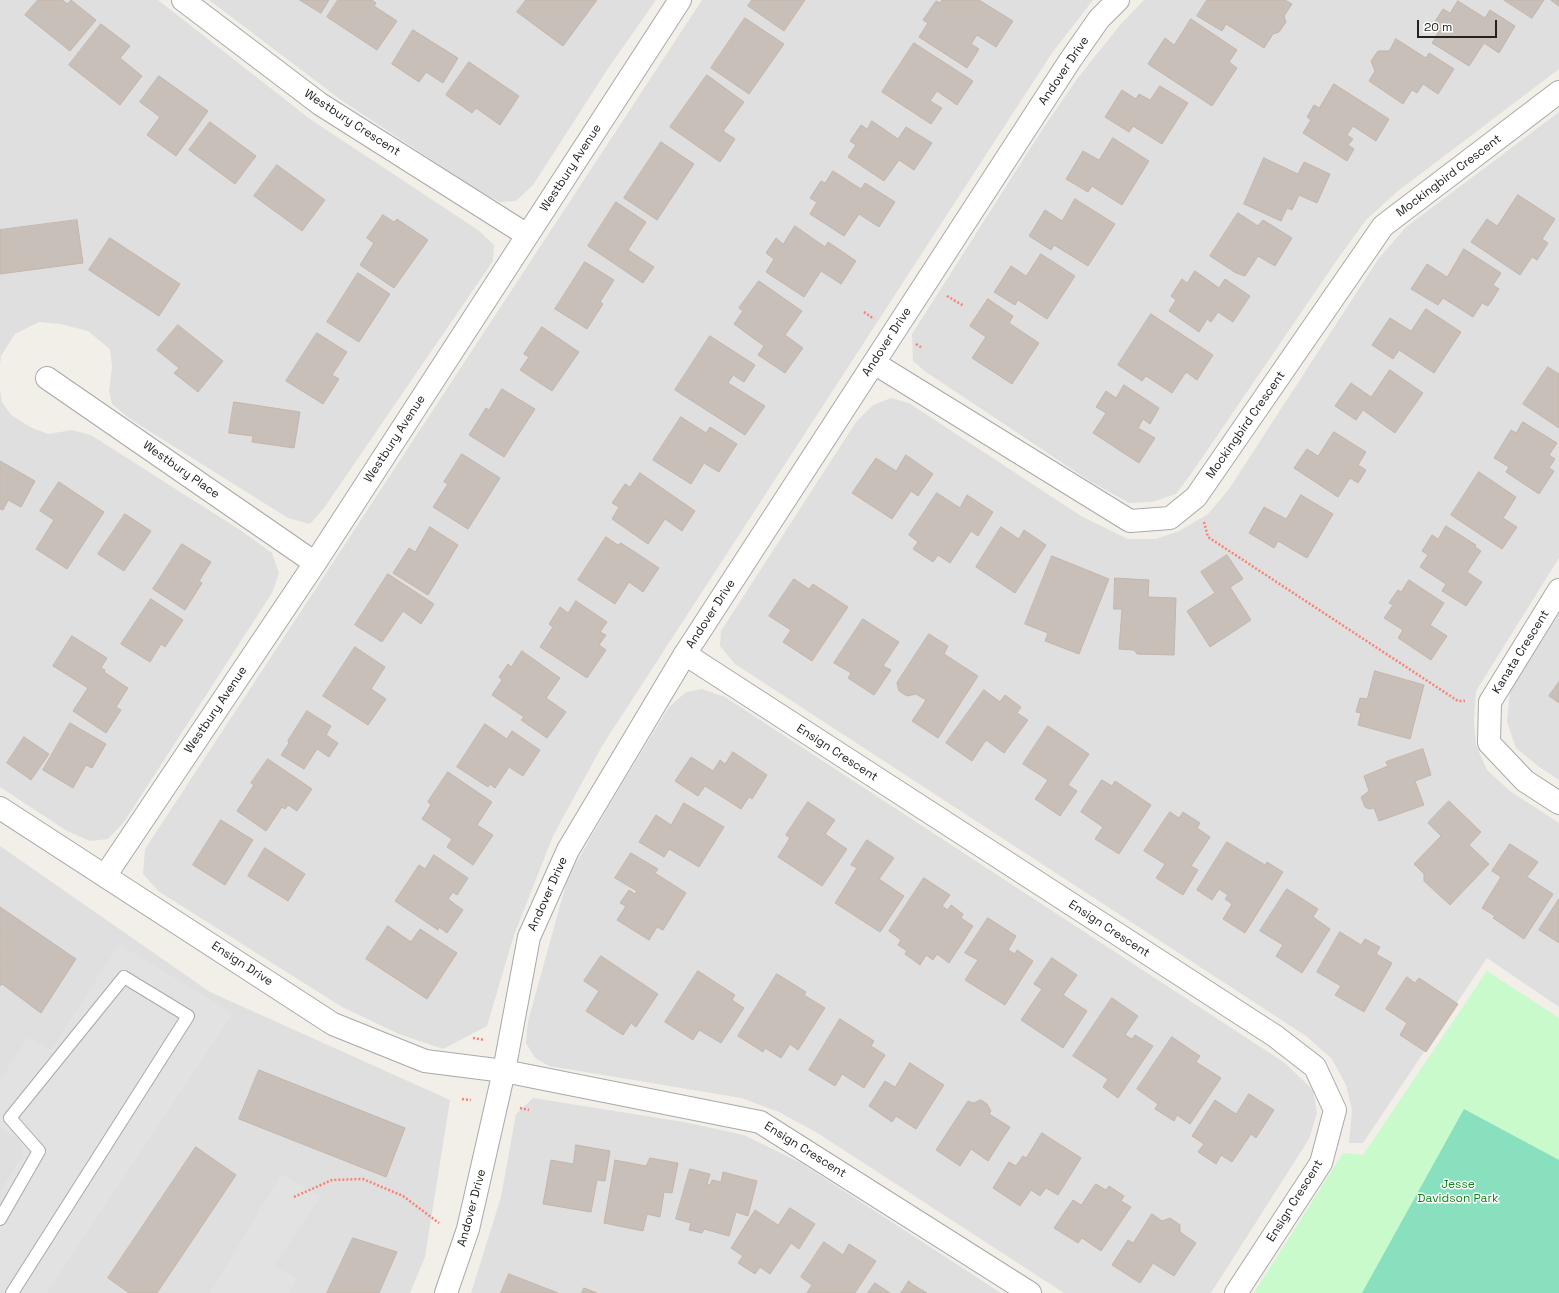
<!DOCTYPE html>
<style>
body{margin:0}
#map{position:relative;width:1559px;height:1293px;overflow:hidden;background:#f2efe9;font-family:"Space Grotesk",sans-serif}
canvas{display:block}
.scale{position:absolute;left:1417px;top:20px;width:80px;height:18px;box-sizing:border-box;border:2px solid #222;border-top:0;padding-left:5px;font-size:12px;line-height:14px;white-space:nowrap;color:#222;-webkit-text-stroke:3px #fff;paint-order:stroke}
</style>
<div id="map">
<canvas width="1559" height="1293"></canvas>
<div class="scale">20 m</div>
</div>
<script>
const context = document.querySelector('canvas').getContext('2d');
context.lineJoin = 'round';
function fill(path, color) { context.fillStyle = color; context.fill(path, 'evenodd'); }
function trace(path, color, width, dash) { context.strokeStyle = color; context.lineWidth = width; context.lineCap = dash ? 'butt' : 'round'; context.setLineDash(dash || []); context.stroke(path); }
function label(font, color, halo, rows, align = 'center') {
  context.font = font + ' "Space Grotesk",sans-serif'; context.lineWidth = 3; context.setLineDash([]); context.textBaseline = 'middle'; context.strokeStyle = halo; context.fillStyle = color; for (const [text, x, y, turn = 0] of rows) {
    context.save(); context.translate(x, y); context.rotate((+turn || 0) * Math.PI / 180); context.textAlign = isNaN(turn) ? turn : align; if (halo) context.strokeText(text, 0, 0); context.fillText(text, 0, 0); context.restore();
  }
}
const residential = new Path2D(`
 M0,0h158l152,119 168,111 16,15 -1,16 -169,247 -14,16 -22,-6 -158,-99 -18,-15 -3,-13 3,-24 -2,-18 -22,-18 -28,-7 -21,-2 -24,12 -14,22 -1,9z
 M209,0h447l-47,67 -76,118 -17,16 -16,1 -23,-12 -136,-90z
 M702,0h391l-41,53 -450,693 -49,90 -39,99 -27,91 -44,23 -44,-15 -57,-27 -184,-116 -15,-17 2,-25z
 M1144,0h415v69l-161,122 -32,29 -29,40 -144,211 -17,23 -24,8 -23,1 -41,-23 -162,-108 -13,-11 -1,-27 130,-204 35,-51 43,-54z
 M1559,112v446l-83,133 -2,29 2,25 11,25 23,21 49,32v184l-72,-49 -124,185h-14l3,-33 -6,-25 -14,-26 -26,-23 -571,-372 -15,-18 1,-15 135,-209 17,-17 18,-7 18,5 172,113 47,23h28l23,-8 29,-17 21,-25 150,-231 27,-31z
 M0,389l2,13 9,13 19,12 18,7 24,-4 19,5 149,95 32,23 7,20 -7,20 -148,229 -16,17 -18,2 -23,-10 -67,-44z
 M1559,614v166l-21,-14 -22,-18 -9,-26 3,-32z
 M702,689l23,8 560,366 28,27 4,23 -8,26 -98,154h-147l-245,-159 -40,-22 -38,-14 -192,-32 -14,-8 -9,-15 2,-22 40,-144 49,-85 52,-85 17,-15z
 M0,846l210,146 240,108 -25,157 -15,36h-410z
 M533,1098l151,24 60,13 57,28 200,130h-530l30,-96 15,-83z`);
const park = new Path2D(`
 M1487,971l72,47v275h-305l89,-140 20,2z`);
const pitch = new Path2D(`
 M1464,1109l95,51v133h-197z`);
const parking = new Path2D(`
 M119,944l114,69 -186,280h-47v-102l22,-35 -2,-15 -20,-13v-48l28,-43 23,13z
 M281,1174l40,22 -47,70 23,12 -7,15h-80z`);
const building = new Path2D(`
 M38,0h24l6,4 3,-4 25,20 -26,31 -45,-36z
 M300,0h29l-8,13z
 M338,0h34l4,3 -2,3 23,15 -20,29 -50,-33z
 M526,0h71l-34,46 -46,-34z
 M752,0h53l-21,31 -36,-25z
 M942,0h37l34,21 -17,26 -19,-12 -6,9 8,5 -12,19 -48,-31 9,-14 -5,-3 13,-19 4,2z
 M1207,0h78l7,4 -8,12 2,6 -7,10 -6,2 -9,14 -38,-24 -4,7 -25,-15z
 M1504,0h40l-12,18z
 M1551,0h8v6z
 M1458,1l27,17 5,-8 25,16 -16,27 -15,-10 -15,23 -37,-23 7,-12 -7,-5 11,-17 7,4z
 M745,18l39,26 -35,50 -38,-26z
 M1191,19l46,31 -8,12 8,6 -25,38 -64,-42 17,-26 9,7z
 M101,24l29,22 -10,12 22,18 -22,29 -51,-40z
 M413,30l45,28 -15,25 -17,-11 -7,10 -27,-18z
 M1396,39l30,19 3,-5 25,16 -16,25 -15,-10 -6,9 -5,-3 -9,14 -34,-23 6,-10 -4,-10 7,-10h11z
 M914,43l59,38 -16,24 -20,-14 -7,10 12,7 -11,16 -49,-32z
 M469,62l50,34 -19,29 -24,-17 -4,5 -26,-18z
 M707,75l37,27 -21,29 12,8 -15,23 -50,-35z
 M159,76l49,35 -32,45 -29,-21 13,-18 -20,-15z
 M1334,84l55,35 -13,22 -23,-15 -6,9 6,4 -5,6 6,4 -7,12 -44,-28 8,-13 -4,-3 7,-12 5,3z
 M1160,86l28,17 -26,41 -29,-18 -4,6 -24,-15 17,-27 14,9 3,-5 11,6z
 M872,121l26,18 8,-12 26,16 -18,27 -15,-10 -15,21 -36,-24 8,-12 -6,-4 11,-16 6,4z
 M210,122l46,34 -21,28 -46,-34z
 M1113,138l36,23 -27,44 -30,-19 -4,6 -22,-13 17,-28 16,9z
 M661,142l33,22 -37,56 -33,-22z
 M1264,158l34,16 6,-12 26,12 -13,29 -18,-8 -7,15 -5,-2 -6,13 -37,-17z
 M277,165l48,35 -23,31 -48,-35z
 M833,171l28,18 4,-6 30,19 -16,25 -20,-13 -15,22 -34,-22 7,-12 -7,-4 11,-17 4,2z
 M1518,195l37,24 -13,20 6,4 -11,17 -5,-3 -12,18 -49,-33 16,-23 10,7z
 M1075,199l40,25 -27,42 -34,-21 -3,5 -22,-14 16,-26 17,11z
 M616,202l30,20 -18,28 26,17 -11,16 -55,-37z
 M1238,213l20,13 5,-6 29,18 -17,28 -17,-10 -13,20 -9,-3 -26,-17z
 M383,215l11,7 3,-3 31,21 -34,48 -34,-23 14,-22 -7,-5z
 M77,220l6,43 -83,11v-44z
 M795,226l30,21 3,-5 28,19 -15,23 -20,-13 -17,26 -38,-25 8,-13 -8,-6 10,-15 7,6z
 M110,238l70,46 -21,32 -70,-46z
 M1464,249l37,24 -8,12 6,4 -11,17 -6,-3 -9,14 -30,-19 -5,7 -27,-16 16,-25 20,13z
 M1041,254l34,22 -28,43 -29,-19 -3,5 -21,-13 17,-26 15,10z
 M585,262l29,18 -14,22 3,2 -16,25 -32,-20z
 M1195,271l24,17 6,-9 25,17 -17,26 -15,-10 -7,10 -4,-3 -8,13 -30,-21 7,-11 -5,-4 11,-17 5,4z
 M358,273l32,21 -31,48 -32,-20z
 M759,281l43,30 -17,24 18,13 -18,25 -27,-18 6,-9 -30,-22 9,-13 -4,-3z
 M988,299l25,17 -4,7 30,20 -27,41 -40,-26 14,-21 -16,-11z
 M1426,309l35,23 -27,41 -35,-23 -6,9 -21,-14 18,-27 21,13z
 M1151,314l62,41 -16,25 -11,-8 -14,21 -26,-17 -4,5 -24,-16z
 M178,325l45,36 -25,31 -24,-19 5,-5 -22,-18z
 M542,327l37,25 -27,39 -32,-21 9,-13 -5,-3z
 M317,333l30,19 -15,23 7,4 -16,25 -37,-23z
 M710,336l45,29 -11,17 -11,-7 -5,8 37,23 -20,29 -70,-45z
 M1548,367l11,7v54l-36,-24z
 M1390,370l33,23 -28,40 -32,-23 -7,10 -21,-14 16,-23 20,14z
 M1124,385l35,23 -9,16 -7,-5 -5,9 17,10 -16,25 -46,-30 13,-20 -10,-6 10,-16 10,7z
 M502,389l33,20 -31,48 -35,-22 17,-27 3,2z
 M234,402l66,10 -6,36 -42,-6 1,-6 -24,-3z
 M681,417l25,16 4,-6 27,17 -18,28 -15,-9 -13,21 -38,-24z
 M1523,422l34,21 -8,12 6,4 -6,9 5,3 -15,23 -33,-22 3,-5 -15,-9 17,-28 5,3z
 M1334,432l32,20 -8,13 8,5 -8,13 -8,-5 -12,19 -44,-29 13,-19 11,7z
 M462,454l38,24 -32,51 -35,-22 15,-23 -4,-2z
 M906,455l27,19 -15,22 -7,-5 -19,28 -40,-26 24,-35 20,13z
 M0,461l35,20 -14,26 -13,-7 -5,10 -3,-1z
 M1479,472l37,25 -13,21 14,9 -15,22 -51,-34z
 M640,473l55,38 -13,20 -17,-12 -17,25 -36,-25 7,-12 -7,-4 13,-19 5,3z
 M59,482l45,30 -37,57 -31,-20 18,-29 -14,-9z
 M937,493l23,15 7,-13 26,17 -15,24 -7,-5 -21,32 -12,-8 -5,7 -20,-13 5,-7 -9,-7z
 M1301,495l32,19 -26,44 -29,-17 -4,7 -25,-15 15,-26 22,12z
 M125,514l26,17 -27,40 -26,-17z
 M1446,526l30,19 -1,2 6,4 -14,21 15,10 -16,24 -24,-15 4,-7 -26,-17 8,-12 -6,-4 10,-16 6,4z
 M430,527l28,18 -30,50 -35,-22 16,-25 6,4z
 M1001,527l18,12 5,-9 22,15 -31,48 -39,-26z
 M606,537l12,8 3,-2 38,25 -16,24 -14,-10 -14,22 -37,-24z
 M182,544l29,18 -12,19 3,2 -17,27 -32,-21z
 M1227,555l16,24 -13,8 21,33 -41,27 -23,-36 28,-18 -14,-21z
 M1052,556l57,23 -30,75 -34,-13 3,-8 -23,-9z
 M388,574l46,30 -13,20 -18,-13 -21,31 -27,-17z
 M1115,578l34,2 -1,17 28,1 -2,57 -37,-1 -3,-4 -15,-1 3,-40h-8z
 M794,579l15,10 4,-5 35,23 -36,54 -29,-19 8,-12 -22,-14z
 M1409,580l35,23 -14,22 17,11 -16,24 -33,-22 5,-8 -19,-12 9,-13 -4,-2 9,-13 3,2z
 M151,599l32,21 -18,27 -4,-3 -11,18 -29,-18z
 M576,601l31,21 -7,10 6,3 -7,10 7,5 -19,28 -47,-31 13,-20 -4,-3 11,-17 8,6z
 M863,619l36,23 -16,24 8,4 -17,25 -26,-17 3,-5 -17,-10z
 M929,634l19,12 -4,8 34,22 -40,62 -26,-17 14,-21 -10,-6 -9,2 -8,-5 -2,-8z
 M72,636l35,22 -6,10 4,2 -1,2 24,16 -12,19 5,3 -15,23 -33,-22 15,-23 -35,-22z
 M355,647l30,20 -14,22 15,10 -18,26 -45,-29z
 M522,651l38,27 -14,20 20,14 -19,26 -26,-18 3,-3 -32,-22 10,-15 -3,-3 9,-13 3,3z
 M1375,671l49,14 -14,54 -52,-14 3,-12 -5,-1 4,-14 7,1z
 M1559,682v21l-10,-7z
 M984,690l16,12 5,-7 16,12 -4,6 11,7 -24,33 -18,-13 -14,21 -26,-18z
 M307,711l24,15 -5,9 12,8 -9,14 -12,-8 -13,20 -23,-14 8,-12 -1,-2z
 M70,723l36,21 -14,24 -6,-3 -13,23 -30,-18z
 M485,724l22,15 5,-8 28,19 -17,26 -14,-9 -14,21 -5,-4 -2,3 -31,-20z
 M1048,726l41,28 -21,31 9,6 -17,25 -25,-17 13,-19 -25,-16z
 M24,737l25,17 -18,26 -24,-17z
 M1423,749l8,26 -16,6 9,24 -45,16 -5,-13 -5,1 -4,-2 -4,-10 8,-6 -5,-15 24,-10 -2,-4z
 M733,752l34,23 -15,24 -3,-2 -8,12 -36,-23 -7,10 -23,-15 16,-24 22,14 7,-11 5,4z
 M268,759l44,30 -15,22 -9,-6 -3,4 -3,-2 -16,24 -29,-20 17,-26 -3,-2z
 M448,772l44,30 -15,23 16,10 -20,30 -26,-18 5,-8 -30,-20 9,-14 -3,-3z
 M1102,780l10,6 3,-5 36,24 -32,49 -24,-15 8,-12 -22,-15z
 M1449,801l32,31 -12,13 20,19 -39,41 -26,-24v-7l-10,-10 27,-28 -13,-13z
 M808,802l27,18 -10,14 22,15 -25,37 -44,-29 12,-19 -4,-3z
 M684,803l40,24 -25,40 -30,-18 -5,8 -25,-15 17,-27 15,10z
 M1170,812l9,6 4,-6 17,11 -3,5 13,9 -19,29 7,4 -15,25 -27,-17 9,-14 -21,-13z
 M221,820l32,20 -28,45 -32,-20z
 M867,840l27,18 -15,21 25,17 -24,36 -45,-29 22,-35 -6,-3z
 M1227,842l38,23 2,-3 16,10 -38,61 -22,-14 9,-15 -7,-5 3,-4 -9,-6 -7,11 -15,-10z
 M1510,844l28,18 -11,15 26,17 -29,45 -31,-21 2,-2 -13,-8 19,-31 -9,-6z
 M265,848l40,26 -17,27 -40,-25z
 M631,853l27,16 -3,4 31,20 -23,37 -6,-3 -8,13 -32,-20 9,-14 -6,-3 9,-13 6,4 2,-3 -22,-13z
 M434,855l34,23 -11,17 -4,-3 -5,7 15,11 -16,23 -8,-6 -1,3 -43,-29 24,-36 6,4z
 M924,878l26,17 -8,11 6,4 3,-5 12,9 -2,4 12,8 -24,37 -12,-9 -4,6 -7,-5 -6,10 -15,-11 2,-3 -9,-6 3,-5 -12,-9z
 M1287,889l31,20 -5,8 17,12 -28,44 -26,-17 7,-11 -23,-14z
 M1559,899v44l-20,-13z
 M0,907l76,52 -35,54 -39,-29 -2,2z
 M988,918l28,18 -8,14 7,4 2,-4 16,11 -28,44 -40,-25 13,-20 -13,-7z
 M388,926l23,16 9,-13 37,24 -30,46 -61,-40z
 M1340,932l21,13 4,-6 15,8 -4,7 16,9 -28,49 -29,-17 6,-9 -24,-14z
 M601,956l57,38 -22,33 -5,-4 -8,12 -37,-24 13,-20 -15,-10z
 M1052,958l25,17 -14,20 24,16 -24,37 -42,-28 21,-31 -8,-5z
 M698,971l37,24 -3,5 12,8 -23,35 -22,-13 -6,10 -28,-18z
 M777,974l29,18 -2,3 21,13 -27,42 -8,-6 -9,14 -16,-10 -2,4 -25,-16z
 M1407,977l8,6 4,-5 39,26 -32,48 -26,-17 7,-12 -21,-14z
 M1112,998l26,18 -13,19 7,4 3,-4 18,11 -35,52 -15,-11 5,-8 -35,-23z
 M840,1019l34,22 -3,5 14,9 -21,33 -22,-14 -7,12 -26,-16z
 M1172,1037l28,19 -4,6 25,16 -31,46 -13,-9 -3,6 -19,-12 3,-5 -21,-15z
 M910,1063l34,22 -28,44 -20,-13 -4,6 -23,-16 16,-25 10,6z
 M259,1070l146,58 -19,49 -147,-58z
 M1249,1094l25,16 -18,28 -5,-4 -19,28 -11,-7 -5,9 -18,-12 6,-8 -12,-8 23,-36 21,14z
 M981,1100l6,4 4,7 -2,3 21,13 -22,34 -17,-12 -11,17 -24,-16 32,-49 5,2z
 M1042,1133l39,25 -23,37 -12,-7 -6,8 -9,-6 -11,16 -27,-18 16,-26 7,4 7,-10 3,2z
 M576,1145l34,6 -5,30 -8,-1 -6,32 -48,-8 8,-44 22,4z
 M196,1147l40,28 -79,118h-28l-21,-15z
 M650,1158l28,5 -6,30 -8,-1 -4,25 -13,-3 -4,17 -39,-8 11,-63 31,6z
 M690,1169l20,5 -3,10 3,1 2,-5 9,2 2,-10 34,9 -9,35 -12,-4 -7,24 -25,-7 -2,4 -13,-3 2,-7 -15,-4z
 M1096,1184l10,6 3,-4 15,10 -3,5 10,6 -30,44 -19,-13 -4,5 -24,-15 19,-28 8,5z
 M790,1208l25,16 -16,25 -8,-6 -21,31 -10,-7 -5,7 -17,-11 5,-7 -12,-8 24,-38 23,15z
 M1152,1214l10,7 8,-3 10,7v7l16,11 -22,33 -21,-13 -13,20 -28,-18 16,-25 5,3z
 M353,1238l44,14 -18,41h-52z
 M824,1242l19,13 6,-11 27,17 -21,32h-48l5,-8 -11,-8z
 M509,1274l49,19h-57z
 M909,1281l3,3 15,9h-26z
 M875,1283l15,10h-22z
 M584,1288l13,5h-15z`);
const path = new Path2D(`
 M947,296l17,10
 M864,312l10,7
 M916,344l6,4
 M1204,522l4,15 250,164h7
 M473,1038l12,2
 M462,1099l9,1
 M520,1108l9,2
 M294,1197l38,-17 31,-1 40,17 36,27`);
const service = new Path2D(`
 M0,1219l39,-68 -29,-33 114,-141 64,39 -176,277`);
const minor = new Path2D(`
 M183,0l137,104 207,131
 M874,363l256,158 40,-3 26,-21 187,-271 176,-134
 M47,378l268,185
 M1559,590l-69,112 -1,41 36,38 34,22
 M685,654l590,382 40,31 20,43 -14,53 -85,130
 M0,808l333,216 92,37 79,10 256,51 270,171
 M105,876l210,-313 365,-563`);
const tertiary = new Path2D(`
 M446,1293l22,-64 36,-158 25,-134 39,-87 117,-196 384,-592 30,-43 19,-19`);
const streetNames = [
 ["Andover Drive",1064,71,-56],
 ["Westbury Crescent",352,123,33],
 ["Westbury Avenue",571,168,-57],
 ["Mockingbird Crescent",1449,176,-37],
 ["Andover Drive",887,342,-57],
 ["Mockingbird Crescent",1246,425,-55],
 ["Westbury Avenue",395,439,-57],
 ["Westbury Place",181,470,35],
 ["Andover Drive",711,614,-57],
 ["Kanata Crescent",1521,652,-58],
 ["Westbury Avenue",216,710,-56],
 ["Ensign Crescent",837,753,33],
 ["Andover Drive",548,894,-66],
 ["Ensign Crescent",1109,929,33],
 ["Ensign Drive",242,964,33],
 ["Ensign Crescent",805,1150,32],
 ["Ensign Crescent",1295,1201,-58],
 ["Andover Drive",472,1208,-75]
];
const parkNames = [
 ["Jesse",1458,1185],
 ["Davidson Park",1458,1199]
];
fill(residential, '#e0dfdf');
fill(park, '#c8facc');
fill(pitch, '#88e0be');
fill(parking, '#e2e2e2');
fill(building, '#c7bfb8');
trace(building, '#c4b6ab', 1);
trace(service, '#a9a9a9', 14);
trace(minor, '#a9a9a9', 24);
trace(tertiary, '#a9a9a9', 24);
trace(path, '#fa8072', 2.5, [2, 2]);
trace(service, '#fff', 12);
trace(minor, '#fff', 22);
trace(tertiary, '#fff', 22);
label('12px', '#222', '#fff', streetNames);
label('12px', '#0c8416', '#fff', parkNames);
</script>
